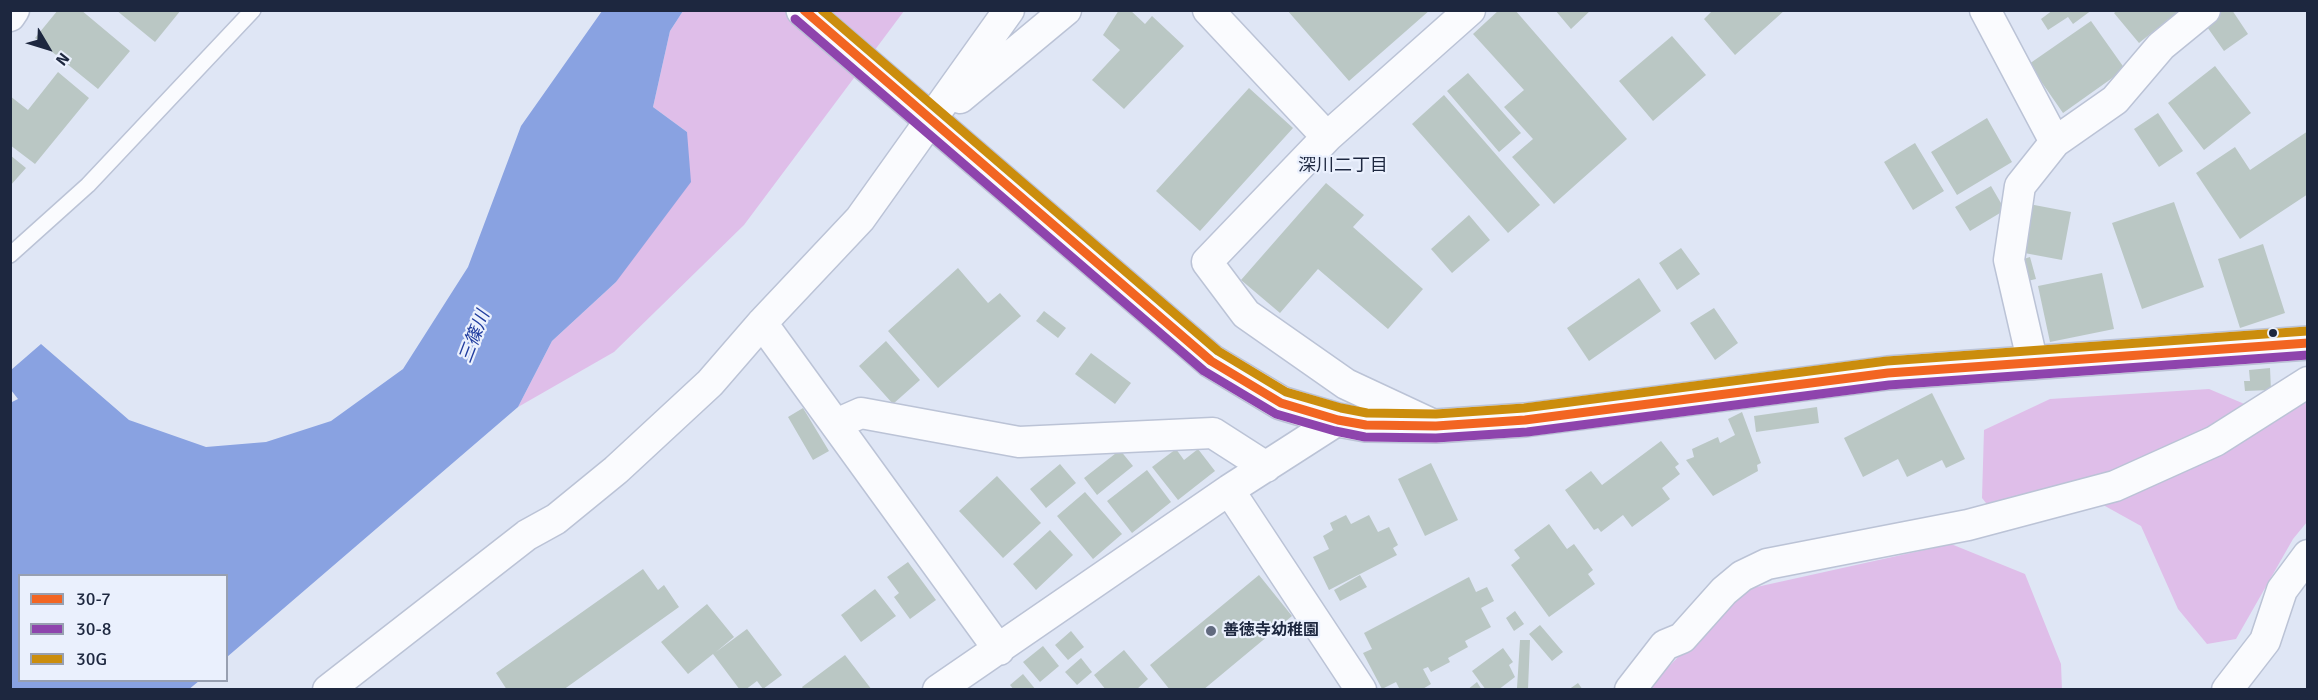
<!DOCTYPE html>
<meta charset="utf-8">
<style>
body{margin:0}
#map{position:relative;width:2318px;height:700px;overflow:hidden;background:#dfe6f5;font-family:Signika,sans-serif}
canvas{display:block}
.frame{position:absolute;inset:0;border:12px solid #1d273f;pointer-events:none}
.legend{position:absolute;left:18px;top:574px;width:210px;height:108px;box-sizing:border-box;background:#eaf0fd;border:2px solid #98a0b1;margin:0;padding:8px 10px;list-style:none;font-size:18px;color:#1d273f}
.legend li{display:flex;align-items:center;gap:12px;height:30px}
.legend b{width:30px;border:2px solid #98a0b1}
.north{position:absolute;left:18px;top:18px;width:60px;height:60px;-webkit-text-stroke:4px #eaf0fd;paint-order:stroke;rotate:128deg;font-size:16px;font-weight:700;line-height:24px;text-align:center;color:#1d273f}
.north::after{content:'';display:block;margin:auto;width:21px;height:27px;background:#1d273f;clip-path:polygon(50% 0,100% 100%,50% 72%,0 100%)}
</style>
<div id="map">
<canvas width="2318" height="700"></canvas>
<div class="frame"></div>
<ul class="legend">
<li><b style="height:8px;background:#f26522"></b>30-7</li>
<li><b style="height:8px;background:#8e44ad"></b>30-8</li>
<li><b style="height:8px;background:#cb8d0d"></b>30G</li>
</ul>
<div class="north">N</div>
</div>
<script>
const context = document.querySelector('canvas').getContext('2d');
context.lineJoin = 'round';
function fill(path, color) { context.fillStyle = color; context.fill(path, 'evenodd'); }
function trace(path, color, width, dash) { context.strokeStyle = color; context.lineWidth = width; context.lineCap = dash ? 'butt' : 'round'; context.setLineDash(dash || []); context.stroke(path); }
function label(font, color, halo, rows, align = 'center') {
  context.font = font + ' Signika,"Noto Sans JP",sans-serif'; context.lineWidth = 4.5; context.setLineDash([]); context.textBaseline = 'middle'; context.strokeStyle = halo; context.fillStyle = color; for (const [text, x, y, turn = 0] of rows) {
    context.save(); context.translate(x, y); context.rotate((+turn || 0) * Math.PI / 180); context.textAlign = isNaN(turn) ? turn : align; if (halo) context.strokeText(text, 0, 0); context.fillText(text, 0, 0); context.restore();
  }
}
const green = new Path2D(`
 M683,11h221l-160,214 -130,127 -96,55 34,-66 64,-59 71,-150 -34,-25 17,-76z
 M2209,389l45,19 53,-19v133l-14,17 -57,100 -29,5 -29,-35 -37,-83 -45,-25 -90,27 -24,-30 2,-68 66,-31z
 M1951,544l74,30 36,90 1,26h-416l97,-100z`);
const water = new Path2D(`
 M602,11h81l-13,20 -17,76 34,25 4,50 -75,100 -64,59 -34,66 -291,250 -1,-81h-206v104l179,1 -11,9 -177,-1 -1,-286 8,-4 -7,-9v-20l30,-26 88,76 77,27 60,-5 65,-21 72,-52 65,-102 53,-141z`);
const building = new Path2D(`
 M58,10h23l49,41 -32,38 -63,-51z
 M116,10h65l-26,32z
 M1119,10h11l15,14 7,-8 32,30 -60,63 -32,-29 28,-30 -17,-15z
 M1287,10h143l-81,71z
 M1499,10h16l112,129 -73,65 -42,-47 21,-18 -29,-32 20,-17 -51,-56z
 M1555,10h36l-20,19z
 M1713,10h72l-50,45 -31,-36z
 M2053,10h39l-19,14 -5,-7 -20,13 -7,-11z
 M2118,10h62l-41,33 -25,-30z
 M2224,10h8l16,24 -24,17 -19,-27z
 M2091,21l34,48 -62,44 -34,-49z
 M1672,36l34,39 -53,46 -34,-40z
 M2215,66l36,47 -47,37 -36,-47z
 M58,72l31,26 -54,66 -25,-19v-49l18,14z
 M1468,73l53,60 -22,19 -52,-61z
 M1249,88l44,40 -93,103 -44,-40z
 M1444,95l96,110 -32,28 -96,-109z
 M2158,113l25,38 -24,16 -25,-38z
 M1987,118l25,44 -55,33 -26,-43z
 M2308,131v63l-68,45 -44,-66 39,-26 15,23z
 M1915,143l29,48 -31,19 -29,-48z
 M10,155l16,13 -16,18z
 M1326,183l38,32 -11,12 70,62 -35,40 -70,-60 -38,44 -39,-33z
 M1991,186l14,24 -35,21 -15,-24z
 M2174,202l30,85 -62,22 -30,-86z
 M2029,204l42,8 -9,48 -43,-8z
 M1469,215l21,25 -38,33 -21,-24z
 M2263,244l22,69 -45,15 -22,-69z
 M1681,248l19,26 -23,16 -18,-27z
 M2030,257l6,22 -13,3 -6,-21z
 M958,268l30,35 12,-10 21,23 -83,72 -50,-57z
 M2102,273l12,56 -64,13 -12,-56z
 M1639,278l22,33 -72,50 -22,-33z
 M1714,308l24,35 -23,17 -25,-37z
 M1044,311l22,17 -8,10 -22,-17z
 M886,341l34,39 -27,24 -34,-38z
 M1091,353l40,30 -16,21 -40,-30z
 M2270,368l1,22 -26,1 -1,-10h6l-1,-11z
 M1932,393l33,66 -19,9 -4,-8 -35,17 -9,-18 -35,18 -19,-39z
 M1817,407l2,16 -63,9 -2,-16z
 M803,408l26,43 -16,9 -25,-43z
 M1742,412l19,51 -4,2 1,6 -45,25 -27,-36 8,-3 -2,-8 26,-12 2,6 15,-8 -7,-16z
 M1661,441l18,23 -4,3 5,7 -18,14 8,11 -38,28 -9,-12 -22,17 -3,-4 -4,2 -29,-40 26,-19 11,14z
 M1176,449l8,11 14,-11 17,22 -37,29 -26,-33z
 M1120,450l13,16 -36,29 -13,-17z
 M1431,463l27,57 -33,16 -27,-57z
 M1060,464l16,19 -30,25 -16,-19z
 M1147,470l24,32 -39,31 -25,-32z
 M997,476l44,47 -38,35 -44,-47z
 M1085,492l37,42 -29,25 -36,-43z
 M1346,515l5,9 18,-9 9,17 11,-5 9,18 -5,3 4,7 -68,35 -16,-33 16,-8 -6,-13 10,-6 -3,-7z
 M1549,524l18,25 7,-5 19,26 -5,4 7,10 -46,33 -38,-52 9,-7 -6,-8z
 M1050,530l23,25 -37,35 -23,-26z
 M908,562l28,38 -26,19 -16,-22 5,-4 -12,-16z
 M643,569l15,21 6,-5 15,22 -116,83h-56l-11,-17z
 M1259,575l33,41 -89,74h-33l-20,-25z
 M1360,575l7,12 -27,14 -6,-11z
 M1469,577l7,15 11,-5 7,14 -13,7 10,19 -26,14 3,6 -20,11 2,4 -19,10 -3,-5 -5,2 8,15 -10,6h-21l-4,-8 -14,7 -19,-36 9,-4 -8,-16z
 M875,589l21,27 -35,26 -20,-27z
 M707,604l27,33 -18,15 31,-23 35,46 -19,14 -6,-8 -12,9h-5l-27,-36 -25,20 -27,-32z
 M1515,611l9,13 -10,7 -8,-13z
 M1540,625l23,27 -11,9 -23,-27z
 M1071,631l13,16 -16,13 -13,-15z
 M1520,640h10l-2,49 -11,-1z
 M1043,646l16,20 -19,16 -17,-20z
 M1503,648l10,14 -4,3 6,12 -17,13h-12l-14,-19z
 M1124,650l24,29 -12,11h-30l-12,-15z
 M845,655l27,35h-68l-2,-3z
 M1081,658l11,14 -15,13 -12,-13z
 M1023,674l13,16h-22l-4,-5z
 M1477,682l5,8h-15z
 M1578,683l5,7h-15z`);
const service = new Path2D(`
 M10,255l78,-70 165,-175`);
const minor = new Path2D(`
 M1208,10l119,127
 M1985,10l70,132
 M10,16l4,-6
 M960,98l106,-88
 M762,323l237,327
 M2033,364l-24,-104 11,-74 35,-44 60,-42 46,-54 44,-36
 M836,424l25,-11 158,29 194,-9 53,34
 M1436,426l-90,-42 -100,-70 -39,-52 120,-125 143,-127
 M1229,490l132,200
 M328,690l199,-155 29,-16 60,-49 94,-87 52,-60 98,-104 149,-209
 M938,690l291,-200 109,-70
 M1630,690l35,-45 17,-7 42,-47 18,-15 25,-12 201,-39 147,-39 100,-45 93,-59
 M2227,690l38,-49 17,-51 26,-35`);
const primary = new Path2D(`
 M803,10l408,351 70,42 57,17 28,5 70,1 89,-6 363,-47 420,-30`);
const bus1 = new Path2D(`
 M804,10l407,351 70,42 57,17 28,5 70,1 89,-6 363,-47 420,-30`);
const bus2 = new Path2D(`
 M795,19l409,352 72,43 59,17 30,6 71,1 91,-6 362,-47 419,-30`);
const bus3 = new Path2D(`
 M822,10l396,341 68,41 55,16 26,5 69,1 88,-6 363,-47 420,-30`);
const markers = [
 [2273,333,5,"#1d273f"],
 [1211,631,6,"#616a7f"]
];
const poiNames = [
 ["善徳寺幼稚園",1223,631]
];
const neighbourhoodNames = [
 ["深川二丁目",1343,166]
];
const waterNames = [
 ["三篠川",475,337,-69]
];
fill(green, '#dfbee9');
fill(water, '#89a2e1');
fill(building, '#bac7c4');
trace(service, '#bbc3d6', 18);
trace(minor, '#bbc3d6', 33);
trace(primary, '#bbc3d6', 36);
trace(service, '#fafbfe', 15);
trace(minor, '#fafbfe', 30);
trace(primary, '#fafbfe', 33);
trace(bus1, '#f26522', 9);
trace(bus2, '#8e44ad', 9);
trace(bus3, '#cb8d0d', 9);
for (const [x, y, r, color] of markers) { const dot = new Path2D(); dot.arc(x, y, r, 0, 2 * Math.PI); context.fillStyle = color; context.fill(dot); trace(dot, '#eaf0fd', 2); }
label('bold 16px', '#1d273f', '#eaf0fd', poiNames, 'left');
label('18px', '#1d273f', '#eaf0fd', neighbourhoodNames);
label('italic 18px', '#213d9f', '#eaf0fd', waterNames);
</script>
